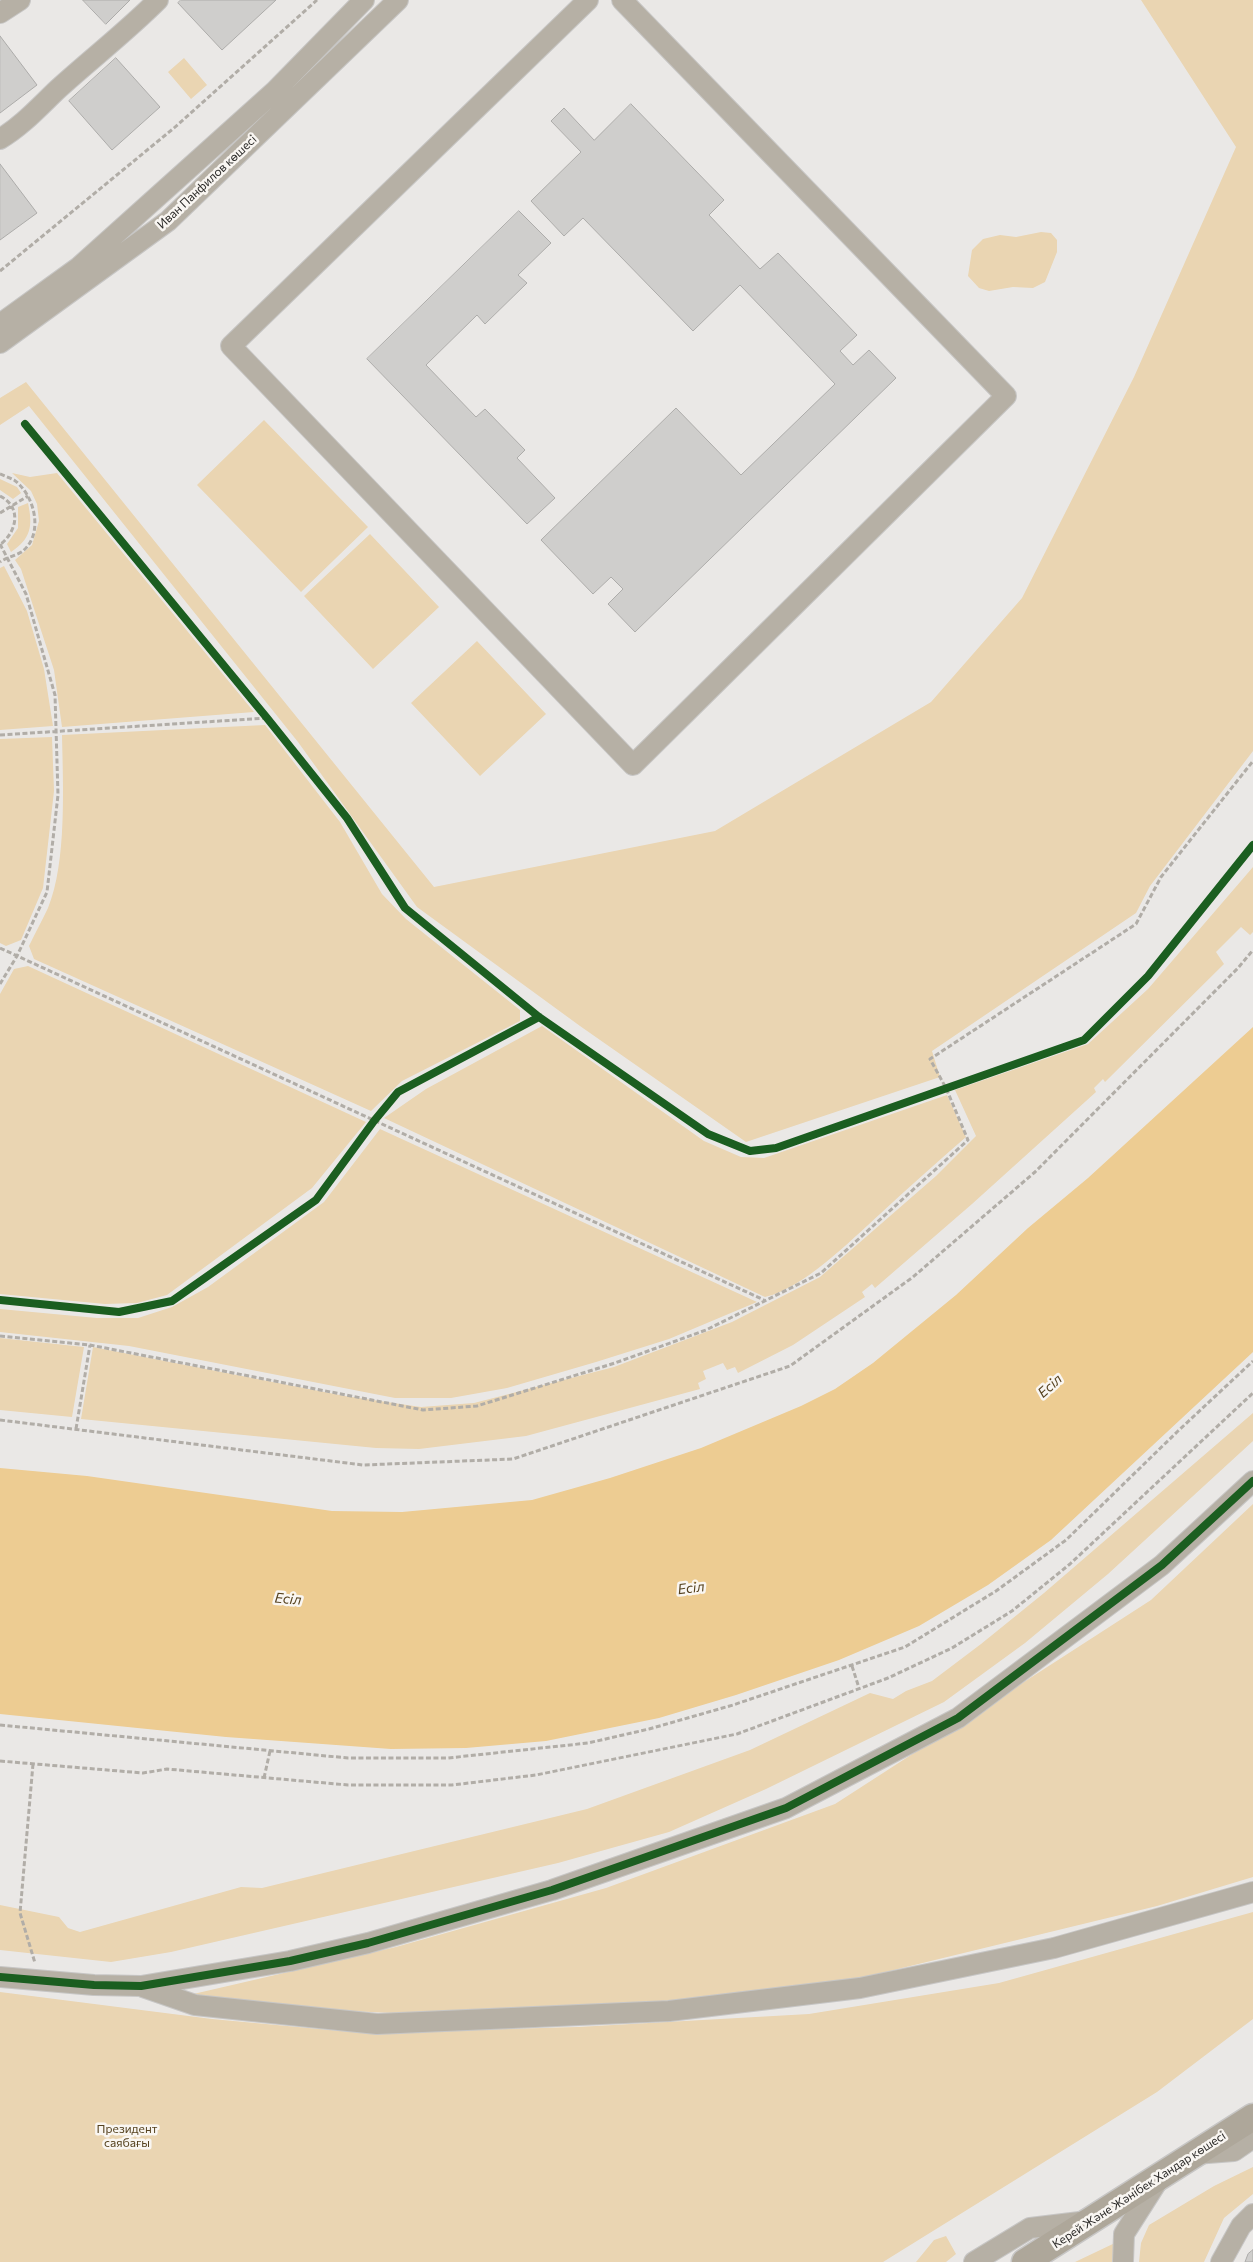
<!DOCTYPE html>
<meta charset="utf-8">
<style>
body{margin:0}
canvas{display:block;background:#eae8e6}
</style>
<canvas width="1253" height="2262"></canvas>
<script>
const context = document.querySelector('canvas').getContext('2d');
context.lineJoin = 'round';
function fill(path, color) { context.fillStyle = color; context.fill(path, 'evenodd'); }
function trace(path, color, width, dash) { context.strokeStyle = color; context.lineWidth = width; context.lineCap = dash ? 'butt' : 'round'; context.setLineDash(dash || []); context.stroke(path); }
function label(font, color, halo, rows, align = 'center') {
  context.font = font + ' Commissioner,sans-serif'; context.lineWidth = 5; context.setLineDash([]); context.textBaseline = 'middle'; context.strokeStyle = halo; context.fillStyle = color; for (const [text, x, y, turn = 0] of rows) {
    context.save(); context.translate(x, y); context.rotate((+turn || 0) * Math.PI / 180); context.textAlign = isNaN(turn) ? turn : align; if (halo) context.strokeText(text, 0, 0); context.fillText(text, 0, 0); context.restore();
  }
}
const green = new Path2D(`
 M1141,0h112v751l-103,135 -14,27 -204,138 8,26 -194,65 -166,-116 -163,-119 -119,-165 -269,-336 -29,19v-27l26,-16 408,505 281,-56 216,-129 91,-104 112,-221 102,-230z
 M184,58l23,27 -16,14 -23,-27z
 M1041,232l10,1 6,7v12l-12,30 -12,6 -20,-1 -24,4 -10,-3 -11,-12 4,-26 11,-11 17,-4 16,2z
 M264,420l104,107 -67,65 -104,-107z
 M12,473l18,4 27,-4 197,239 -192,15 -8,-57 -33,-101 -6,-9 17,-15 7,-24 -2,-17 -6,-13z
 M0,479l17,8 4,6 -8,6 -13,-9z
 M28,503c5,23 3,36 -17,49l-4,-8 11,-16v-21z
 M370,534l69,73 -66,62 -69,-73z
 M4,566l23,45 17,58 9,57 -53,4v-162z
 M477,641l69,73 -66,62 -69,-73z
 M265,725l75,97 42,72 24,25 114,91v11l-118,60 -31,30 -337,-152 -5,-13c6,-13 13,-25 19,-38 19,-46 15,-123 14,-173z
 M52,737l2,54 -11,97 -22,52 -15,6 -6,-3v-204z
 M1253,867v65l-3,3 -9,-8 -25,25 8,12 -119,118 -2,-3 -9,9 2,4 -124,112 -97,84 -3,-4 -10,8 3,5 -72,48 -55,28 -3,-6 -8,3 -4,-7 -20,8 3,8 -8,4 2,6 -174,47 -107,13 -43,-1 -295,-29 12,-72 252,49 76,11 53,-4 140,-36 118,-45 88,-45 116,-101 40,-40 -21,-46 133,-46 60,-55z
 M28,966l338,156 -54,66 -145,107 -30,8 -32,1 -105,-10v-300l14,-25z
 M542,1026l162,115 37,16 23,1 183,-63 19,42c-29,25 -58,51 -86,77 -30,27 -76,74 -115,83l-381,-179 42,-29z
 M380,1129l377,173 -88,37 -73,23 -89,26 -56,10h-56l-266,-52 -129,-14v-23l97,9h41l34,-11 36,-20 116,-85z
 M0,1338l84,9 -12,70 -72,-7z
 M1253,1413v28l-145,133 -83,69 -81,59 -178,87 -97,43 -111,31 -387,89 -60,10 -111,-12v-45l59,12 9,11 12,4 161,-45 21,1 325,-79 163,-59 120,-57 23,6 13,-8 26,-10 49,-37 63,-51z
 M1253,1504v373l-96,29 -292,71 -240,30 -156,7 -76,-1 -65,-3 -139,-15 207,-48 210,-59 229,-84 316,-204z
 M1253,1912v107l-96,73 -274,170h-883v-270l212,27 150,14 216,-6 231,-13 190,-31z
 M1253,2167v27l-29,24 -20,44h-65l2,-19 8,-18 65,-39z
 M946,2236l10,18 -10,8h-30l18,-22z
 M1117,2242l1,20h-43z`);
const water = new Path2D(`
 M1253,1027v325l-202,188 -63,45 -69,41 -80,34 -103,35 -77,23 -113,23 -80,7 -75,1 -165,-12 -226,-23v-246l87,8 245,35 70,1 130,-12 78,-22 91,-30 100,-42 34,-17 38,-26 83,-68 72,-67 60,-50z`);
const building = new Path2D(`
 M83,0h47l-24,24z
 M181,0h95l-54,50 -44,-47z
 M0,36l37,49 -37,28z
 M116,58l44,49 -48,43 -43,-49z
 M631,104l93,96 -15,15 51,54 18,-16 79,82 -17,16 13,14 16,-15 27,28 -261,254 -27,-28 15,-15 -12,-12 -18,17 -52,-54 135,-132 65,67 94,-91 -95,-99 -47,46 -110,-113 -19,18 -33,-35 50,-49 -30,-31 13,-13 30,32z
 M0,164l37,49 -37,27z
 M519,211l32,32 -33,32 9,8 -42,41 -8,-9 -51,50 50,52 9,-8 40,41 -8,8 38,40 -28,26 -160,-165z
 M1253,2250v12h-8l3,-8z`);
const path = new Path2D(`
 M0,271l174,-143 143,-128
 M0,474c5,2 10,4 14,6 20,14 30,52 10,70 -5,5 -17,7 -24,12
 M0,496c22,11 17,35 1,48
 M0,513l28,-17
 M0,544l26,50 29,101 3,100 -11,97 -30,64 -17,28
 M0,735l267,-17
 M0,948l764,352
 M0,1336l90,9 333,65 54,-4 138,-43 91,-33 115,-57 147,-133 -22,-52 -16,-29 206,-135 25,-47 92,-116
 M0,1420l363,45 150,-6 277,-93 123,-89 122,-105 203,-204 15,-18
 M76,1429l14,-84
 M852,1666l7,22
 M0,1725l348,33h100l140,-15 61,-14 84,-24 172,-58 91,-56 70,-51 112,-109 75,-70
 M0,1761l143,12 24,-4 181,16h104l84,-10 201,-41 151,-56 64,-30 60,-37 58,-47 183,-171
 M33,1764l-13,149 15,50
 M264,1778l6,-27`);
const minor = new Path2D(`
 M588,0l-357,346 402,419 373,-369 -384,-396
 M0,13l20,-13
 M0,139c22,-13 39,-32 58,-50 33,-30 68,-57 100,-89
 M0,324l79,-57 196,-176 89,-91
 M0,343l168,-122 230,-221
 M0,1977l94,8 47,1 149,-25 78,-18 184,-53 234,-82 172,-90 204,-153 91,-84
 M143,1987l52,18 182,19 292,-13 191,-23 194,-40 199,-56
 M1195,2154l39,-3 19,-13
 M974,2262l56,-34 58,-7
 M1123,2262l1,-28 35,-55
 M1221,2262l20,-36 12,-12`);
const major = new Path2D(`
 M1025,2262l228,-145`);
const cycleway = new Path2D(`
 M25,424l242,294 80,100 58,90 134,109 169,117 42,17 26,-3 308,-108 64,-64 105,-131
 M0,1300l119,12 53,-11 144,-101 58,-79 24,-29 141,-75
 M0,1977l94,8 47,1 149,-25 78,-18 184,-53 234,-82 172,-90 204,-153 91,-84`);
const streetNames = [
 ["Иван Панфилов көшесі",207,182,-43],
 ["Керей Және Жәнібек Хандар көшесі",1139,2190,-33]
];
const parkNames = [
 ["Президент",127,2129],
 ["саябағы",127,2143]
];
const waterNames = [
 ["Есіл",1050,1386,-42],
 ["Есіл",691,1588,-7],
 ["Есіл",288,1599,5]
];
fill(green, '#ead5b2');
fill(water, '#edcc92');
fill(building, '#cfcecc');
trace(building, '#adacaa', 1);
trace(minor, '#c7c6c5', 22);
trace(major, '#c7c6c5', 29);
trace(path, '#b1ada7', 3, [5, 2.5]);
trace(minor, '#b6b0a5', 20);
trace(major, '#aea79a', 26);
trace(cycleway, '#1b5e20', 8);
label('12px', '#2b2a28', '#f9f6f2', streetNames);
label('12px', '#55421f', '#f9f6f2', parkNames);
label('italic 14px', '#55411e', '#f9f6f2', waterNames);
</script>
